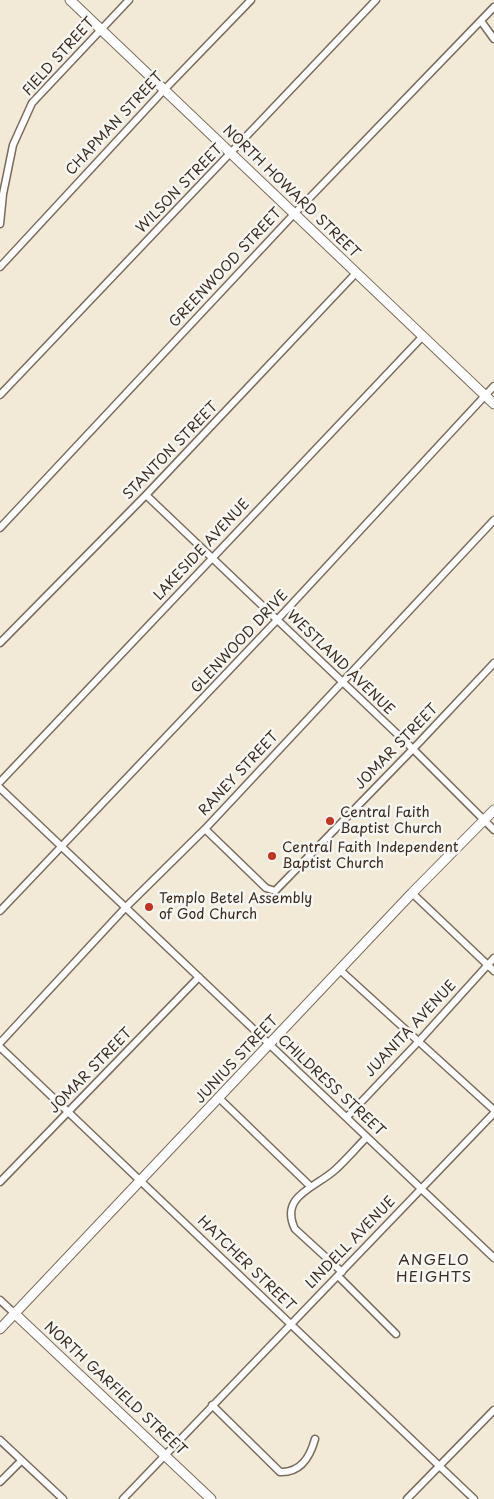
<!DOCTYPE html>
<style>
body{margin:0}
canvas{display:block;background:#f2e9d6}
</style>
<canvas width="494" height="1499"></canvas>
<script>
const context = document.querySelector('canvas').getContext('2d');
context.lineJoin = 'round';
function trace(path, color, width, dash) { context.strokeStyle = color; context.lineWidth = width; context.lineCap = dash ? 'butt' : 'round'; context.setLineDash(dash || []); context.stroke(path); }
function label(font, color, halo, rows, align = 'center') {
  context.font = font + ' "Playpen Sans",sans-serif'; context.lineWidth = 5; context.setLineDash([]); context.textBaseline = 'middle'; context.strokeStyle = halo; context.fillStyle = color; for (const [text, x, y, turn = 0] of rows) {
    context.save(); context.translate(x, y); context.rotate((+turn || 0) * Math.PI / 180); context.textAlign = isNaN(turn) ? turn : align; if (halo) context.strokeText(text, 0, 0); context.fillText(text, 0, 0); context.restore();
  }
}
const street = new Path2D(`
 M481,21l13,18
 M0,224l3,-30 10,-49 19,-42 97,-103
 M0,267l164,-177 87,-90
 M0,395l376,-395
 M146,495l267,254 81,81
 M0,528l294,-314 200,-207
 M0,643l146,-148 210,-222
 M0,782l423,-446
 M0,788l494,470
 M205,829l61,59 9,3 138,-142 81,-86
 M412,893l82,78
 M0,911l277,-291 217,-234
 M340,970l154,140
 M0,1043l126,-136 79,-78 289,-309
 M0,1047l474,452
 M219,1098l91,88
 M347,1117l72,-76 75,-83
 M0,1182l199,-205
 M342,1272l-47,-43c-16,-33 20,-41 40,-59 11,-10 21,-22 32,-33
 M338,1276l58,58
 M0,1300l14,13
 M212,1405l68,67c21,1 30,-15 35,-33
 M0,1440l63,59
 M0,1482l21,-21
 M123,1499l371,-386
 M407,1499l87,-89`);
const secondary = new Path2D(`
 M70,0l424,404
 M14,1313l197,186
 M0,1329l412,-436 82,-83`);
const markers = [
 [330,821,5,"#c8321e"],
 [272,856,5,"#c8321e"],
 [149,907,5,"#c8321e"]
];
const streetNames = [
 ["FIELD STREET",59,57,-48],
 ["CHAPMAN STREET",115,124,-47],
 ["WILSON STREET",180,189,-46],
 ["NORTH HOWARD STREET",291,192,44],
 ["GREENWOOD STREET",226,268,-47],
 ["STANTON STREET",171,451,-46],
 ["LAKESIDE AVENUE",202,550,-47],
 ["GLENWOOD DRIVE",240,642,-47],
 ["WESTLAND AVENUE",340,663,44],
 ["JOMAR STREET",397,747,-46],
 ["RANEY STREET",239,774,-47],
 ["JUANITA AVENUE",411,1029,-47],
 ["JUNIUS STREET",237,1060,-47],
 ["JOMAR STREET",91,1071,-46],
 ["CHILDRESS STREET",331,1086,43],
 ["LINDELL AVENUE",351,1243,-46],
 ["HATCHER STREET",246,1264,44],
 ["NORTH GARFIELD STREET",115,1389,43]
];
const poiNames = [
 ["Central Faith",340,813],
 ["Baptist Church",340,829],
 ["Central Faith Independent",282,848],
 ["Baptist Church",282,864],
 ["Templo Betel Assembly",159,899],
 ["of God Church",159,915]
];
const neighbourhoodNames = [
 ["ANGELO",434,1261],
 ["HEIGHTS",434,1278]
];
trace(street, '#7b6d5e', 9);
trace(secondary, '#7b6d5e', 11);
trace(street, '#fff', 6);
trace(secondary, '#fff', 9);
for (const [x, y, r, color] of markers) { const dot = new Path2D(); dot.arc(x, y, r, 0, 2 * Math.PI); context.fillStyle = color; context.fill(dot); trace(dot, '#f6f6f2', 2); }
label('14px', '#3b2a1e', '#f6f6f2', streetNames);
label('14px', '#3b2a1e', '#f6f6f2', poiNames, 'left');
context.letterSpacing = '1px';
label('15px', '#3b2a1e', '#f6f6f2', neighbourhoodNames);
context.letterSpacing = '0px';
</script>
